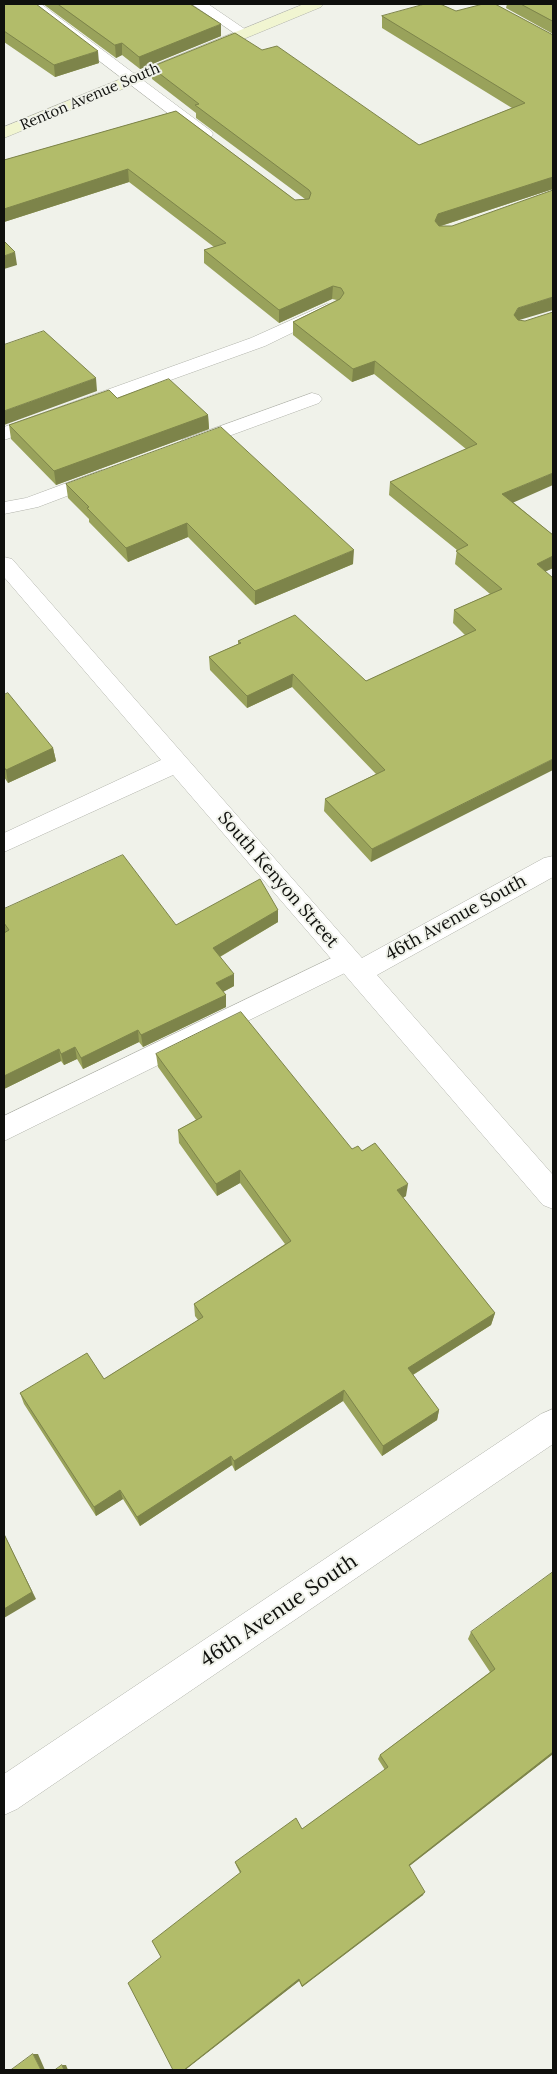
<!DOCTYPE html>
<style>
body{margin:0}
#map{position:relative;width:557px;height:2074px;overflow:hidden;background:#f0f2ea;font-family:Lora,serif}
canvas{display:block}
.frame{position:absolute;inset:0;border:5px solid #0f100d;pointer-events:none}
</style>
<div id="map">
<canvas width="557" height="2074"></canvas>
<div class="frame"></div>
</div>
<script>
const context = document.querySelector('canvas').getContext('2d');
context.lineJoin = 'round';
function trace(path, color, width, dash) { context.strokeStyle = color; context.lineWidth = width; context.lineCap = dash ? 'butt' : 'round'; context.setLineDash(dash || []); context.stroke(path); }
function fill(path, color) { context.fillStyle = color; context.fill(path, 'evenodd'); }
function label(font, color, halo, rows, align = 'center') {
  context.font = font + ' Lora,serif'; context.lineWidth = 4; context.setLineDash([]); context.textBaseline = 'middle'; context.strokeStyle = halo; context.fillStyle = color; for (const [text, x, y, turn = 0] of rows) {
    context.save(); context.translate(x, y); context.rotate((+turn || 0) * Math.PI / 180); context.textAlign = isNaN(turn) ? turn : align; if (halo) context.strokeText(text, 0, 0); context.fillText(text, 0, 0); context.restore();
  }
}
const service = new Path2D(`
 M192,4h16l44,30 -7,4 -5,-1z
 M327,304l6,1 3,4 -3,4 -68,33 -261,94v-13l247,-89z
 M312,393l7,2 3,4 -3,4 -123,45h-14l-3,-4 3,-4z
 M102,470l7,2 3,4 -3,4 -71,27 -34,7v-12l22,-4z
 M348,950l9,3 4,7 -4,7 -353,174v-25z`);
const minor = new Path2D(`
 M25,4h16l170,127 2,3 -2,3h-12z
 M4,557l8,2 350,399 182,-100 9,-2v21l-176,98 176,200v34l-10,-4 -370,-430 -169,77v-19l157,-73 -157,-183z
 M553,1409v35l-536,365 -13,6v-41l537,-360z`);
const secondary = new Path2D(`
 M304,4h19l-2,3 -317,131v-11z`);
const wall = new Path2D(`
 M4,4l95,59 -44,14 -51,-35z
 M43,4h147l31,32 -81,33 -18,-14 -6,3z
 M495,4l58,185 -112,37 79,94 -7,182 40,33v33l-7,3 -175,291 -47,-51 1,-12 51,-25 -84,-87 -45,21 -37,-38 -1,-13 29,-13v-3l128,40 99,-46 -12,-12 1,-13 36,-16 -35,-30 2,-14 -68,-55 1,-13 76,-33 -92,-75 -22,8 -59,-47v-13l44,-22 -5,-1 -53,24 -75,-60v-13l10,-3 -85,-65 -125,40v-62l172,-49 119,89 10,-1 -109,-81v-5l-44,-34 -1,-12 111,-17 157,95 93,-37 -130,-80v-12l74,-5z
 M507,4h46v30l-47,-26z
 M117,398l91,17 1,14 -153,56 -45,-46 -2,-14z
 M66,484l287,80 -98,41 -67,-68 -60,25 -39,-40v-3l-21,-21z
 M4,695l49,53 3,13 -48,22 -4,-6z
 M4,909l172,16 102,-15v12l-58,35 14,29 -11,6 3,3v12l-83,40 -4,-5 -56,27 -6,-10 -13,6 -3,-4 -57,28v-156l1,-1 -1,-2z
 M156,1054l196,95 10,2 44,45 -3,2 92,115 -4,12 -78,50 26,35 -2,10 -55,36 -39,-55 -108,70 -3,-6 -92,61 -17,-27 -27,17 -72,-112 -4,-11 84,-14 94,-59 -3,-4 -1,-12 91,-60 -45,-61 -23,13 -38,-53 -1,-13 18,-10 -38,-53z
 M471,1632l82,122 -144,112 14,29 -121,92 -3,-6 -114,89h-12l-12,-113 79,-84 -4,-8 -1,-3 67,-33 83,-59 -7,-11 2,-4 110,-83 -22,-33z`);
const shadedWall = new Path2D(`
 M221,24v12l-81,33 -1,-12z
 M122,43v12l-6,3 -1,-13z
 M98,51l1,12 -44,14 -1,-12z
 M128,169l1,13 -125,40v-13z
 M553,177v12l-116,38 -2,-6 3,-7z
 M15,252l2,13 -13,4v-13z
 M333,286l-1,13 -53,24v-13z
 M553,297v13l-37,11 -2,-6 4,-7z
 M375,361l-1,13 -22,8 1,-13z
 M96,378l1,13 -93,34v-14z
 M208,415l1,14 -153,56 -2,-14z
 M553,473v12l-52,23 1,-14z
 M187,523l1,14 -60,25 -2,-14z
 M354,550l-1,14 -98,41v-14z
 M553,556v12l-19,9 3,-13z
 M293,674l-1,13 -45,21v-12z
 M53,748l3,13 -48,22 -2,-13z
 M553,759v11l-182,92 1,-13z
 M278,910v12l-64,38 -1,-12z
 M234,974v12l-17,9 -1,-12z
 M226,995v12l-83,40 -2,-12z
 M138,1030l1,12 -56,27 -2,-11z
 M75,1047l2,12 -13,6 -3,-11z
 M59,1049l2,12 -57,28v-13z
 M240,1170v13l-23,13 -1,-12z
 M408,1184l-2,12 -11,6 2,-12z
 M495,1313l-4,12 -85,54 2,-11z
 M344,1390l-1,11 -108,70 -1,-10z
 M439,1410l-2,10 -55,36 1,-10z
 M231,1456l1,9 -92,61 -3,-9z
 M120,1490l3,9 -27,17 -2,-9z
 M4,1534l32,65 -32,19z
 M553,1752v2l-146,114 2,-3z
 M425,1892l-2,3 -121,92v-1z
 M299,1979v2l-114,89h-1z
 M33,2054h5l7,16h-4z
 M62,2065h4l2,5h-4z`);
const building = new Path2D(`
 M4,4h32l62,47 -44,14 -50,-34z
 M58,4h132l31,20 -82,33 -17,-14 -7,2z
 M425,4h15l16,7 27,-7h12l58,31v142l-115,37 -3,7 4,5h13l101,-36v107l-35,11 -4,7 4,5 7,1 28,-9v161l-51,21 51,41v21l-16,8 16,14v181l-181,90 -47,-50 60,-29 -92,-96 -46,22 -38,-39 32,-14 -3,-2 57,-26 71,66 110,-51 -22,-20 48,-21 -46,-38 12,-6 -78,-63 87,-38 -102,-83 -22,8 -60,-47 47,-23 4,-6 -3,-5 -8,-2 -54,24 -75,-60 22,-7 -98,-74 -124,40v-49l172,-49 119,89 14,-1 2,-6 -2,-3 -114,-85 4,-1 -48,-37 84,-34 27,17 15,-4 142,99 106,-42 -143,-87z
 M521,4h32v17z
 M4,241l11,11 -11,4z
 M44,331l52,47 -92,33v-66z
 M169,379l39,36 -154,56 -45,-46 100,-35 8,8z
 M221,427l133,123 -99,41 -68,-68 -61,25 -39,-40 2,-1 -23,-23z
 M8,693l45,55 -47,22 -2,-3v-72z
 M123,855l53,70 84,-46 18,31 -65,38 21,26 -18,9 10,12 -85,40 -3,-5 -57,28 -6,-11 -14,7 -2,-5 -55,27v-143l5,-3 -5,-7v-14z
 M241,1012l111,137 6,-3 4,5 13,-8 33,41 -11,6 98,123 -87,55 31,42 -56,36 -39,-56 -110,71 -3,-5 -94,61 -17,-27 -26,17 -74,-114 67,-40 17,26 99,-62 -9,-13 97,-63 -51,-71 -24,14 -38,-54 24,-13 -46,-63z
 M4,1534l28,58 -28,17z
 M553,1572v180l-144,113 16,27 -123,94 -3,-7 -115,91h-11l-45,-87 33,-26 -9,-16 89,-69 -6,-10 61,-44 6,11 86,-62 -8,-12 115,-86 -24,-37z
 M33,2054l8,16h-30z
 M62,2065l2,5h-9z`);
const farStreetnames = [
 ["Renton Avenue South",90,97,-23]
];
const streetNames = [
 ["South Kenyon Street",278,880,49],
 ["46th Avenue South",456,918,-29]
];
const nearStreetnames = [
 ["46th Avenue South",279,1611,-34]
];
trace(service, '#b1b3ab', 1);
trace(minor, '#b1b3ab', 1);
trace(secondary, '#b1b3ab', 1);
fill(service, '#fff');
fill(minor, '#fff');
fill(secondary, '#f1f5d1');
fill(wall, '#99a25b');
fill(shadedWall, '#7d844a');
fill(building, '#b2bc6a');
trace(building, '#7d844a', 1);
label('15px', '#0f100d', '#f0f2ea', farStreetnames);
label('18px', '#0f100d', '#f0f2ea', streetNames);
label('21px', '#0f100d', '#f0f2ea', nearStreetnames);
</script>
